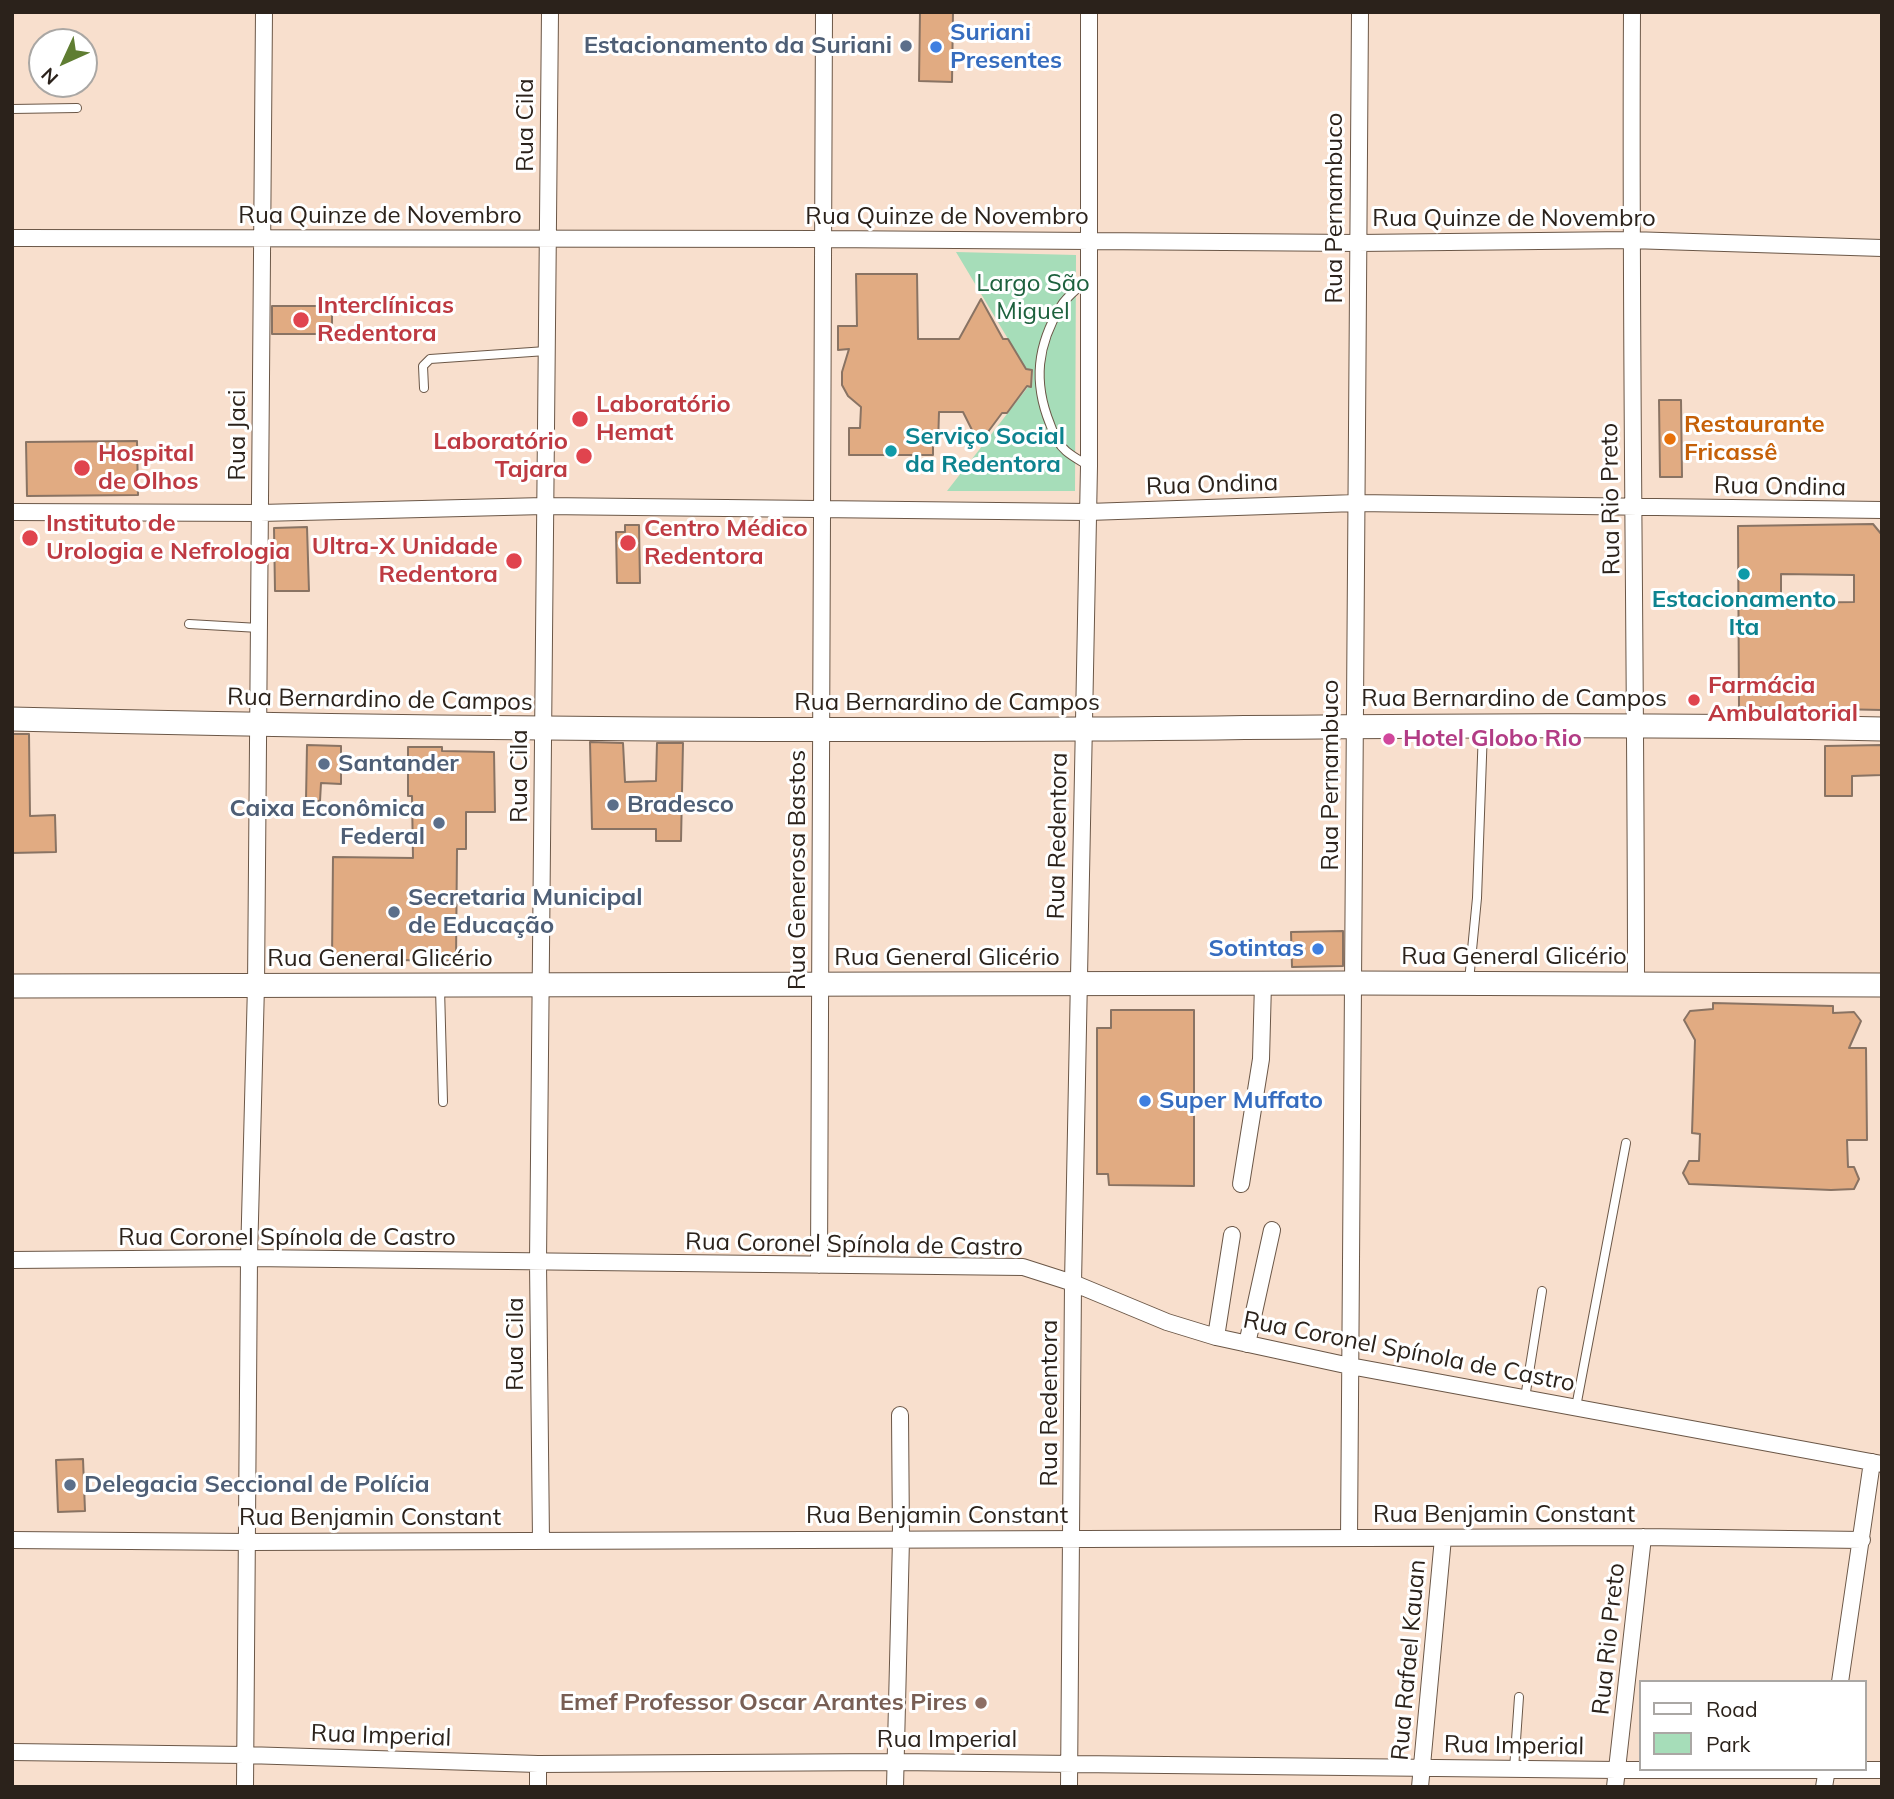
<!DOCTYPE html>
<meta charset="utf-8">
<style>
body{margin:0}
#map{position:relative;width:1894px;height:1799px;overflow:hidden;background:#f8dfcd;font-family:Mulish,sans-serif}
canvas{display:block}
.frame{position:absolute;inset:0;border:14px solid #2b221b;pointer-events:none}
.legend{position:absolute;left:1639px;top:1680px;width:228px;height:91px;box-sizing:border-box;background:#fff;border:2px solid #aaa7a4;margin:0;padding:9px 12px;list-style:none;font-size:21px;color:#2b221b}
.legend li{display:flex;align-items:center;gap:14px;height:35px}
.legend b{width:35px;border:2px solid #aaa7a4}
.north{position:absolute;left:28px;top:28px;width:70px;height:70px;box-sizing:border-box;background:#fff;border:2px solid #aaa7a4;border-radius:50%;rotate:225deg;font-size:19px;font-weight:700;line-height:28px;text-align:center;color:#2b221b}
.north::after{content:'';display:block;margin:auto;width:24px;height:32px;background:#5f7d32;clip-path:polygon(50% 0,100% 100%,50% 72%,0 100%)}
</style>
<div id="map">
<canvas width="1894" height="1799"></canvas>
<div class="frame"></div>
<ul class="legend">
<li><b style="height:9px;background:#fff"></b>Road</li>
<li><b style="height:19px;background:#a6ddb9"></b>Park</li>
</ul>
<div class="north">N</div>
</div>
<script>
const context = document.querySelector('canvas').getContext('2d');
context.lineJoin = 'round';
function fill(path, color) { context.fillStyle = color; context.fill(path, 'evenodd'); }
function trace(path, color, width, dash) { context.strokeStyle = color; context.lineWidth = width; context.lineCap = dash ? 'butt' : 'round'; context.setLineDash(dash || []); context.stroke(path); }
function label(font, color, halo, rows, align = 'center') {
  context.font = font + ' Mulish,sans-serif'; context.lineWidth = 6; context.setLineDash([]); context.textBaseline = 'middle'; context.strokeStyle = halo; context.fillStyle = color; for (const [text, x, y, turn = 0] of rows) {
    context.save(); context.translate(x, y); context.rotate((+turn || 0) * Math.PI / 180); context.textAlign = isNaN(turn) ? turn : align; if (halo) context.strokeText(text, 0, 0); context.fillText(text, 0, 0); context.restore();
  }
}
const green = new Path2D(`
 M956,252l120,3 -1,236h-128l81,-104h4l1,-17 -7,-1z`);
const building = new Path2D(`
 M920,12h33l-1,70 -33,-1z
 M856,274h61l1,65h41l22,-40 22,40h5l18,30 6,1 -1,17 -4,-1 -20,27h-5l-23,31 -16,-32h-24l-1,34h-5v9h-84v-27h11l1,-21 -13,-11 -6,-11v-13l7,-23 -11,1v-24h19z
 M272,306h60v28h-60z
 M1659,400h22l1,77h-22z
 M137,441l1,54 -111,1 -1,-54z
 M1873,524l9,11v175l-143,-3 -1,-181zM1781,574l73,1v27l-73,1z
 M625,525h14l1,58h-23l-1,-51h9z
 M307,527l2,64h-34l-1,-63z
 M12,734h17l1,82 25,-1 1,37 -44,1z
 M590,742l33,1 2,39 31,-1 1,-38h26l-2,98h-25v-12h-64z
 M307,745l34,1v38l-20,-1 -1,18 -14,-1z
 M1882,745v30l-30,1v20h-27v-50z
 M408,747h34v4l52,1 1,60h-29v37h-9l-1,112 -124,-2 1,-102 80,1 -1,-62h-4z
 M1343,931v35l-51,1 -1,-35z
 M1713,1003l120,3v7l21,-1 7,9 -12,27h17l1,92h-20l1,27h6l5,12 -5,10 -23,1 -142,-6 -6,-11 6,-12h10l1,-27 -8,-1 3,-93 -11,-20 6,-9 23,-2z
 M1111,1010h83v176l-85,-1 -1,-11h-11v-146h14z
 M83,1459l2,52 -27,1 -2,-52z`);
const lane = new Path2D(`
 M12,109l65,-1
 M1087,279c-8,9 -20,17 -26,27 -24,39 -28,76 -11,118 3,9 9,21 16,27 7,6 15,10 23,15
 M424,388l-1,-22 7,-7 116,-8
 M189,624l70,4
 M1469,981l8,-83 6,-169
 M440,988l3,114
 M1525,1398l17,-107
 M1576,1407l50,-264
 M1514,1769l5,-72`);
const street = new Path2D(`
 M1632,12c-2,324 4,648 4,972
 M12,238l811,1 535,4 272,-3 252,8
 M12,512l248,1 284,-7 544,6 268,-9 526,7
 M1241,1184l20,-125 2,-76
 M12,1260l237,-2 774,9 50,16 94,39 49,15 134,29 532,98
 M819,1265l5,-1253
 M1216,1337l16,-102
 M1247,1344l25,-114
 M1349,1538l11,-1526
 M12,1540l236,2 1395,-5 219,3
 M541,1541l-3,-279 12,-1250
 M1840,1682l32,-220
 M12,1752l233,3 293,9 357,-2 722,8h265
 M538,1764v23
 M245,1787l4,-529 7,-273 8,-973
 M895,1787l6,-248 -1,-124
 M1069,1787l4,-504 16,-817v-454
 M1420,1787l23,-249
 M1615,1787l28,-250
 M1824,1787l3,-18`);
const secondary = new Path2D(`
 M12,719c357,9 714,12 1071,10 267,-2 532,-6 799,0
 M12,986l1341,-3 529,2`);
const markers = [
 [906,46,7,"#5c6f8a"],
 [936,47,7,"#3f7fe0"],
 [301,320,9,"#e0444e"],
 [580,419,9,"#e0444e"],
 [1670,439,7,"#e8710a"],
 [891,451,7,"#0f9aa8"],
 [584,456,9,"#e0444e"],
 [82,468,9,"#e0444e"],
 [30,538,9,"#e0444e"],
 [628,543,9,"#e0444e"],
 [514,561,9,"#e0444e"],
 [1744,574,7,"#0f9aa8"],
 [1694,700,7,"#e0444e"],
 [1389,739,7,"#d1479c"],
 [324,764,7,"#5c6f8a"],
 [613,805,7,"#5c6f8a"],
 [439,823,7,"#5c6f8a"],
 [394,912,7,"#5c6f8a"],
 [1318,949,7,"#3f7fe0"],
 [1145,1101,7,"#3f7fe0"],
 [70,1485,7,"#5c6f8a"],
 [981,1703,7,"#8d6e63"]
];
const shopNames = [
 ["Suriani",950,33],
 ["Presentes",950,61],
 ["Sotintas",1304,949,"right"],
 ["Super Muffato",1159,1101]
];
const serviceNames = [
 ["Estacionamento da Suriani",892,46,"right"],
 ["Santander",338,764],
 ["Bradesco",627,805],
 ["Caixa Econômica",425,809,"right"],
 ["Federal",425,837,"right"],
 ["Secretaria Municipal",408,898],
 ["de Educação",408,926],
 ["Delegacia Seccional de Polícia",84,1485]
];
const streetNames = [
 ["Rua Cila",526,125,-90],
 ["Rua Pernambuco",1335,208,-90],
 ["Rua Quinze de Novembro",380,216],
 ["Rua Quinze de Novembro",947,217],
 ["Rua Quinze de Novembro",1514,219],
 ["Rua Jaci",238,435,-90],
 ["Rua Ondina",1212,485,-2],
 ["Rua Ondina",1780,487,1],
 ["Rua Rio Preto",1611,499,-91],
 ["Rua Bernardino de Campos",1514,699],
 ["Rua Bernardino de Campos",380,700,1],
 ["Rua Bernardino de Campos",947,703],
 ["Rua Pernambuco",1331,775,-90],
 ["Rua Cila",520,776,-90],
 ["Rua Redentora",1058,836,-89],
 ["Rua Generosa Bastos",798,870,-90],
 ["Rua General Glicério",1514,957],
 ["Rua General Glicério",947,958],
 ["Rua General Glicério",380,959],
 ["Rua Coronel Spínola de Castro",287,1238],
 ["Rua Coronel Spínola de Castro",854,1245,1],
 ["Rua Cila",516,1344,-90],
 ["Rua Coronel Spínola de Castro",1409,1352,11],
 ["Rua Redentora",1050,1403,-90],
 ["Rua Benjamin Constant",1504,1515],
 ["Rua Benjamin Constant",937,1516],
 ["Rua Benjamin Constant",370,1518],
 ["Rua Rio Preto",1609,1639,-84],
 ["Rua Rafael Kauan",1409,1660,-85],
 ["Rua Imperial",381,1736,2],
 ["Rua Imperial",947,1740],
 ["Rua Imperial",1514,1746,1]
];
const parkNames = [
 ["Largo São",1033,284],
 ["Miguel",1033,312]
];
const healthNames = [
 ["Interclínicas",317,306],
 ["Redentora",317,334],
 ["Laboratório",596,405],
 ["Hemat",596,433],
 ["Laboratório",568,442,"right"],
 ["Tajara",568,470,"right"],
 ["Hospital",98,454],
 ["de Olhos",98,482],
 ["Instituto de",46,524],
 ["Urologia e Nefrologia",46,552],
 ["Centro Médico",644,529],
 ["Redentora",644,557],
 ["Ultra-X Unidade",498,547,"right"],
 ["Redentora",498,575,"right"],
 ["Farmácia",1708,686],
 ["Ambulatorial",1708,714]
];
const foodNames = [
 ["Restaurante",1684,425],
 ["Fricassê",1684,453]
];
const cultureNames = [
 ["Serviço Social",905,437],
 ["da Redentora",905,465],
 ["Estacionamento",1744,600,"center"],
 ["Ita",1744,628,"center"]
];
const hotelNames = [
 ["Hotel Globo Rio",1403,739]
];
const educationNames = [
 ["Emef Professor Oscar Arantes Pires",967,1703]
];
fill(green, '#a6ddb9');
fill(building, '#e1ab82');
trace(building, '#897363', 2);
trace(lane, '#6b5747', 10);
trace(street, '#6b5747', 18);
trace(secondary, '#6b5747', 25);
trace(lane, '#fff', 8);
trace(street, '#fff', 16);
trace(secondary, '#fff', 23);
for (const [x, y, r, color] of markers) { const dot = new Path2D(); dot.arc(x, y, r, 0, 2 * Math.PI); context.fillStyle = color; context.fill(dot); trace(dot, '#fff', 2.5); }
label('bold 24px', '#366cbe', '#fff', shopNames, 'left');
label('bold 24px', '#4e5e75', '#fff', serviceNames, 'left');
label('24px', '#2b221b', '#fff', streetNames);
label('24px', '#1d613d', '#fff', parkNames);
label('bold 24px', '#be3a42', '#fff', healthNames, 'left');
label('bold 24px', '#c56008', '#fff', foodNames, 'left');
label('bold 24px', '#0d838f', '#fff', cultureNames, 'left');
label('bold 24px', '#b23c85', '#fff', hotelNames, 'left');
label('bold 24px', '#785e54', '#fff', educationNames, 'right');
</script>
